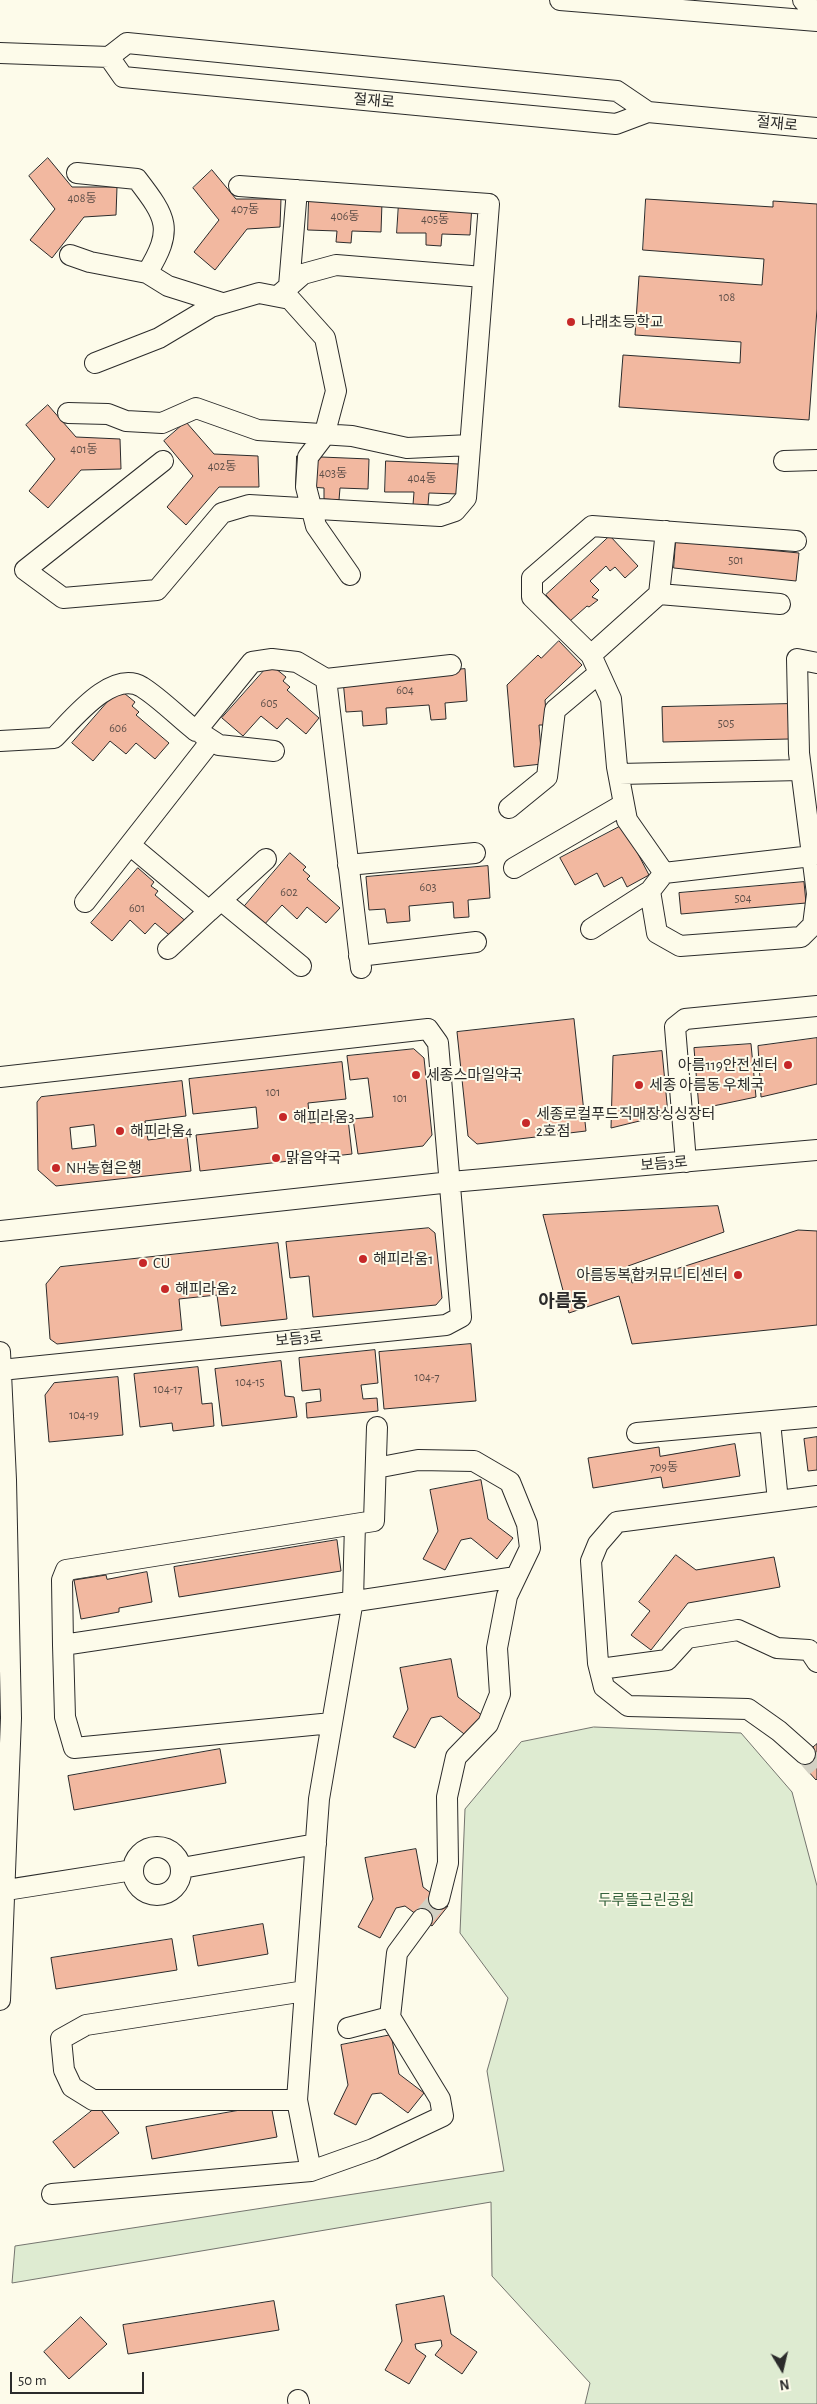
<!DOCTYPE html>
<meta charset="utf-8">
<style>
body{margin:0}
#map{position:relative;width:817px;height:2404px;overflow:hidden;background:#fdfbea;font-family:"Alegreya Sans",sans-serif}
canvas{display:block}
.north{position:absolute;left:757px;top:2344px;width:50px;height:50px;-webkit-text-stroke:4px #fdfbea;paint-order:stroke;rotate:171deg;font-size:14px;font-weight:700;line-height:20px;text-align:center;color:#2b2b2b}
.north::after{content:'';display:block;margin:auto;width:18px;height:22px;background:#2b2b2b;clip-path:polygon(50% 0,100% 100%,50% 72%,0 100%)}
.scale{position:absolute;left:10px;top:2372px;width:134px;height:22px;box-sizing:border-box;border:2px solid #2b2b2b;border-top:0;padding-left:6px;font-size:15px;line-height:18px;white-space:nowrap;color:#2b2b2b;-webkit-text-stroke:4px #fdfbea;paint-order:stroke}
</style>
<div id="map">
<canvas width="817" height="2404"></canvas>
<div class="north">N</div>
<div class="scale">50 m</div>
</div>
<script>
const context = document.querySelector('canvas').getContext('2d');
context.lineJoin = 'round';
function fill(path, color) { context.fillStyle = color; context.fill(path, 'evenodd'); }
function trace(path, color, width, dash) { context.strokeStyle = color; context.lineWidth = width; context.lineCap = dash ? 'butt' : 'round'; context.setLineDash(dash || []); context.stroke(path); }
function label(font, color, halo, rows, align = 'center') {
  context.font = font + ' "Alegreya Sans","Noto Sans KR",sans-serif'; context.lineWidth = 4; context.setLineDash([]); context.textBaseline = 'middle'; context.strokeStyle = halo; context.fillStyle = color; for (const [text, x, y, turn = 0] of rows) {
    context.save(); context.translate(x, y); context.rotate((+turn || 0) * Math.PI / 180); context.textAlign = isNaN(turn) ? turn : align; if (halo) context.strokeText(text, 0, 0); context.fillText(text, 0, 0); context.restore();
  }
}
const green = new Path2D(`
 M594,1727l147,6 51,59 25,94v518h-232l5,-21 -98,-107 -1,-74 -479,81 3,-37 489,-75 -17,-100 21,-73 -48,-65 5,-124 56,-67z`);
const building = new Path2D(`
 M48,158l24,29h45l-1,28 -32,2 -32,41 -22,-18 25,-31 -26,-33z
 M212,170l24,29h45l-1,28 -33,2 -32,41 -21,-18 25,-32 -26,-32z
 M309,199l73,3 -1,30 -29,-1 -1,12 -15,-1 1,-11 -29,-1z
 M646,199l127,8v-6l44,3v105l-8,111 -190,-13 4,-52 117,8 1,-21 -106,-7 4,-59 123,9 2,-26 -121,-9z
 M399,202l73,3 -2,30 -28,-1 -1,12 -15,-1v-12h-29z
 M48,405l28,32 44,2 1,30 -40,1 -33,38 -19,-17 26,-32 -29,-34z
 M186,422l28,32 44,2 1,31h-40l-33,38 -19,-18 26,-31 -29,-35z
 M297,456l72,3 -1,30 -28,-1 -1,12 -15,-1v-11l-28,-2z
 M386,461l73,3 -1,30 -29,-1 -1,12h-15l1,-13h-29z
 M610,536l28,30 -13,12 -10,-11 -5,4 -4,-5 -16,15 9,9 -7,7 6,3 -9,7 -2,-1 -17,15 -24,-26z
 M676,541l123,12 -3,28 -122,-13z
 M559,641l23,24 -37,35 2,25h-8l3,39 -28,3 -7,-82 31,-30 3,3z
 M270,664l16,13 -3,4 7,6 -3,3 32,28 -13,16 -19,-16 -10,11 -16,-13 -18,20 -21,-18z
 M465,669l2,32 -22,2 1,16 -15,1 -2,-15 -43,3 1,16 -24,2 -1,-15 -16,1 -3,-32z
 M119,689l16,13 -3,4 7,6 -3,3 33,28 -14,16 -19,-16 -10,11 -16,-13 -17,20 -21,-18z
 M788,704l1,35 -126,3 -1,-35z
 M623,825l26,50 -22,12 -5,-10 -18,10 -7,-14 -22,12 -15,-27z
 M290,853l16,14 -3,3 7,6 -3,3 33,29 -14,15 -19,-16 -10,12 -15,-14 -19,21 -20,-18z
 M488,866l2,32 -22,2 1,17 -15,1 -1,-16 -44,4 1,15 -23,2 -2,-14 -16,1 -3,-33z
 M138,868l16,14 -3,4 7,5 -3,4 33,28 -14,16 -19,-16 -10,11 -15,-14 -18,21 -21,-18z
 M804,882l2,21 -125,11 -2,-21z
 M574,1019l12,112 -109,13 -9,-8 -11,-104z
 M817,1038v46l-56,13 -3,-51z
 M751,1044l5,53 -57,12 -5,-61z
 M414,1049l10,9 8,77 -9,11 -65,8 -5,-35 20,-2 -5,-39 -18,2 -3,-24z
 M662,1051l6,63 -57,14 2,-72z
 M342,1062l4,37 -38,4 2,20 38,-4 4,35 -152,17 -4,-36 62,-7 -2,-21 -63,7 -4,-35z
 M182,1081l4,35 -41,5 3,19 39,-5 4,36 -135,15 -18,-16 -1,-68 4,-5zM94,1125l2,21 -24,3 -2,-21z
 M718,1206l6,26 -96,34 4,17 166,-53 19,1v94l-185,19 -13,-48 -50,17 -26,-98z
 M429,1228l6,5 7,65 -6,7 -123,12 -4,-41 -19,2 -4,-36z
 M278,1243l9,76 -66,7 -4,-31 -38,4 3,31 -125,14 -7,-5 -4,-55 14,-17z
 M471,1344l5,57 -92,8 -5,-57z
 M375,1350l3,33 -17,2 2,14 14,-1 1,13 -71,7 -1,-15 15,-2 -1,-12 -18,2 -3,-33z
 M281,1361l4,35 9,1 3,20 -75,9 -7,-57z
 M198,1367l4,37 10,-1 2,23 -41,5 -1,-8 -32,4 -6,-53z
 M118,1377l5,58 -74,7 -4,-47 9,-12z
 M817,1437v33l-9,1 -4,-32z
 M735,1444l5,32 -77,12 -2,-11 -68,11 -5,-30 71,-11 1,9z
 M481,1480l7,39 25,19 -16,21 -26,-21 -10,2 -16,30 -22,-11 15,-28 -8,-41z
 M337,1540l4,31 -162,26 -5,-30z
 M676,1555l20,15 78,-13 6,30 -92,16 -37,47 -20,-15 19,-24 -11,-9z
 M147,1572l5,30 -33,6v4l-38,7 -7,-39 32,-5 1,4z
 M451,1659l7,38 25,19 -15,21 -27,-21 -10,2 -16,30 -22,-11 15,-28 -8,-41z
 M817,1744v35l-1,1 -18,-20z
 M220,1749l6,34 -152,27 -6,-34z
 M416,1849l7,38 25,19 -16,20 -27,-20 -9,2 -16,30 -22,-11 15,-28 -8,-41z
 M263,1924l5,30 -70,12 -5,-30z
 M172,1939l5,31 -121,19 -5,-31z
 M391,2035l8,39 25,19 -16,20 -27,-20 -9,1 -16,31 -22,-11 14,-29 -7,-40z
 M271,2105l6,32 -125,22 -6,-32z
 M98,2106l21,27 -45,35 -21,-26z
 M444,2296l7,38 26,18 -15,22 -27,-19 7,-9 -1,-6 -26,4 1,5 10,7 -17,28 -24,-14 17,-29 -6,-36z
 M274,2301l5,29 -151,24 -5,-29z
 M81,2317l26,27 -38,35 -25,-27z`);
const minorTunnel = new Path2D(`
 M805,1754l12,14
 M422,1919l17,-20`);
const minor = new Path2D(`
 M560,0l257,21
 M803,0l14,15
 M0,53l109,4 18,-14 490,48 31,21
 M109,57l14,20 493,47 32,-12 169,16
 M77,173l60,6c30,39 37,50 10,94l21,13 54,17
 M70,255l20,7 57,11
 M289,286l8,-96
 M278,296l25,-22 33,-9 147,12
 M95,363l64,-25 52,-31 48,-14 31,6 35,39 11,53 -12,45 -16,21 -2,30 10,39 34,49
 M68,413l40,1 18,7 36,2 34,-15 62,22 94,6 55,12 63,-3
 M163,461l-138,109 38,28 94,-8 65,-77 27,-8 191,11 15,-5 11,-13 23,-294 -250,-18
 M784,461l33,-1
 M659,594l121,10
 M591,655l68,-61 7,-63
 M817,663l-20,-4 2,94 18,141
 M326,679l35,289
 M202,734l17,11 55,6
 M0,741l54,-3c19,-19 58,-69 88,-51 19,12 36,30 54,44l56,-69 20,-3 25,3 29,17 125,-14
 M619,774l182,-4
 M509,808l38,-31 8,-67 44,-37
 M130,845l79,66 57,-52
 M348,865l127,-12
 M514,868l110,-64
 M664,873l148,-17
 M650,891l7,42 23,13 121,-9 12,-12 4,-31
 M222,901l79,65
 M85,902l126,-161
 M591,929l59,-38 14,-18 -37,-53 -10,-53 -6,-68 -20,-44 -59,-58v-19l60,-52 204,15
 M168,949l41,-38
 M359,956l117,-14
 M0,1077l428,-48 10,14 23,274 -15,8 -445,45
 M686,1162l-11,-135 10,-8 132,-13
 M0,1231l451,-49 366,-32
 M0,1352l6,128 5,238 -11,282
 M770,1422l8,79
 M377,1427l-3,94 -308,49 -4,10 1,65 453,-68
 M637,1433l180,-16
 M376,1468l42,-8 56,1 36,21 17,42 3,24 -23,48 -10,52 3,46 -12,30 -32,33 -9,40 1,66 -9,36
 M63,1645l2,72 9,31 258,-25
 M600,1669l67,-9 20,-22 51,-8 39,18 32,2 8,12
 M805,1754l-26,-23 -31,-22 -120,-3 -24,-19 -6,-24 -7,-102 7,-17 19,-22 200,-26
 M133 1871a24 24 0 1 1 48 0a24 24 0 1 1-48 0Z
 M182,1868l134,-24
 M0,1891l133,-21
 M348,2028l42,-11
 M297,2100h-204l-21,-13 -8,-17 -3,-31 25,-14 219,-34
 M311,2171l62,-22 70,-33 -3,-17 -50,-82 7,-64 25,-34
 M52,2194l259,-23 -14,-71 22,-301 34,-199 2,-76
 M298,2400l1,4`);
const markers = [
 [571,322,5,"#c62828"],
 [788,1065,5,"#c62828"],
 [416,1075,5,"#c62828"],
 [639,1085,5,"#c62828"],
 [283,1117,5,"#c62828"],
 [526,1123,5,"#c62828"],
 [120,1131,5,"#c62828"],
 [276,1158,5,"#c62828"],
 [56,1168,5,"#c62828"],
 [363,1259,5,"#c62828"],
 [143,1263,5,"#c62828"],
 [738,1275,5,"#c62828"],
 [165,1289,5,"#c62828"]
];
const numberNames = [
 ["408동",82,198],
 ["407동",245,209],
 ["406동",345,216],
 ["405동",435,219],
 ["108",727,297],
 ["401동",84,449],
 ["402동",222,466],
 ["403동",333,473],
 ["404동",422,478],
 ["501",736,560],
 ["604",405,690],
 ["605",269,703],
 ["505",726,723],
 ["606",118,728],
 ["603",428,887],
 ["602",289,892],
 ["504",743,898],
 ["601",137,908],
 ["101",273,1092],
 ["101",400,1098],
 ["104-7",427,1377],
 ["104-15",250,1382],
 ["104-17",168,1389],
 ["104-19",84,1415],
 ["709동",664,1467]
];
const streetNames = [
 ["절재로",374,101,5],
 ["절재로",777,124,6],
 ["보듬3로",664,1164,-5],
 ["보듬3로",299,1339,-6]
];
const poiNames = [
 ["나래초등학교",581,322],
 ["아름119안전센터",778,1065,"right"],
 ["세종스마일약국",426,1075],
 ["세종 아름동 우체국",649,1085],
 ["세종로컬푸드직매장싱싱장터",536,1114],
 ["2호점",536,1131],
 ["해피라움3",293,1117],
 ["해피라움4",130,1131],
 ["맑음약국",286,1158],
 ["NH농협은행",66,1168],
 ["해피라움1",373,1259],
 ["CU",153,1263],
 ["아름동복합커뮤니티센터",728,1275,"right"],
 ["해피라움2",175,1289]
];
const parkNames = [
 ["두루뜰근린공원",646,1900]
];
const quarterNames = [
 ["아름동",563,1302]
];
fill(green, '#deebd1');
trace(green, '#74746e', 1);
fill(building, '#f2b8a0');
trace(building, '#2b2b2b', 1);
trace(minorTunnel, '#d3d1c4', 20, [20, 10]);
trace(minor, '#2b2b2b', 22);
trace(minor, '#fdfbea', 20);
for (const [x, y, r, color] of markers) { const dot = new Path2D(); dot.arc(x, y, r, 0, 2 * Math.PI); context.fillStyle = color; context.fill(dot); trace(dot, '#fdfbea', 2); }
label('12px', '#5d4e48', null, numberNames);
label('15px', '#2b2b2b', '#fdfbea', streetNames);
label('15px', '#2b2b2b', '#fdfbea', poiNames, 'left');
label('15px', '#34623c', '#fdfbea', parkNames);
label('bold 18px', '#2b2b2b', '#fdfbea', quarterNames);
</script>
